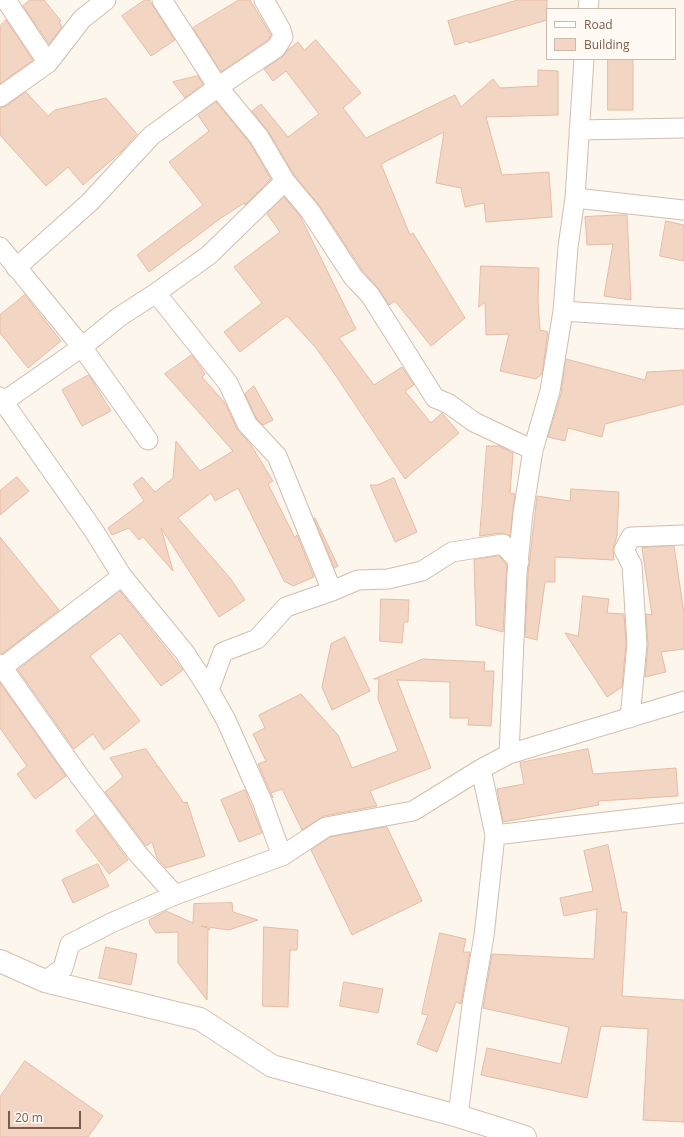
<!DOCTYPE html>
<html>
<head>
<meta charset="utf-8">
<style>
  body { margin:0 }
  #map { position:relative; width:684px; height:1137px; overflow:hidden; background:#fdf6ec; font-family:"Open Sans",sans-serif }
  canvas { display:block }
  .legend { position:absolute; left:546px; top:8px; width:130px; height:52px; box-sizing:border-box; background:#fffaf3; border:1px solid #cabbb1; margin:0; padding:5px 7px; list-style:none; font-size:12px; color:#7a5c4d }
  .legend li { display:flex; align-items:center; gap:8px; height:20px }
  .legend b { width:20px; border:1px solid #cabbb1 }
  .scale { position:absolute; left:8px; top:1111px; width:73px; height:18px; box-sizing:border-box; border:2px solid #7a5c4d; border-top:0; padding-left:5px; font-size:12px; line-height:14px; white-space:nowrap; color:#7a5c4d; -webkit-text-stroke:3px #fffaf3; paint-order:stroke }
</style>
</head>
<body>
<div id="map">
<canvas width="684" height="1137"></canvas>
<ul class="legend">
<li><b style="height:5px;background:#fff"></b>Road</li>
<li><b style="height:11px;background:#f3d5c3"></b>Building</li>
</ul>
<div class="scale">20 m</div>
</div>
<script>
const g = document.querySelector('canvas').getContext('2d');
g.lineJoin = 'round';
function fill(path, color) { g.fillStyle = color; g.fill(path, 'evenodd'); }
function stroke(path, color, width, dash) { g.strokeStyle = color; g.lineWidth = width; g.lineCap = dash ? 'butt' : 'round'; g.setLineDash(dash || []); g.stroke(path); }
const building = new Path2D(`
  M30 0H44L61 21 59 22 62 27 49 44 23 6Z
  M145 0H149L175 40 151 56 122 16Z
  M239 0H250L271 35 268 40 221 72 193 28Z
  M518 0H547V20L469 43 468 41 455 45 448 21Z
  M6 20 33 60 0 84V26Z
  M316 40 361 93 343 108 366 138 455 95 461 107 493 79 500 88 538 86V70L558 71V115L486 117 502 175 549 172 552 217 486 222 484 203 465 207 461 188 436 183 444 132 381 164 410 235 413 233 465 318 431 346 395 301 389 305 378 288 362 270 319 205 294 175 268 131 252 111 261 104 288 137 319 114 286 71 273 81 264 69 282 57 289 49 298 42 304 50Z
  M608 59H633V110H608Z
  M198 76 203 84 185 98 173 82Z
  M26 92 48 116 55 110 106 98 137 134 122 151 83 185 68 167 46 186 0 135V108L6 106Z
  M216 102 250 143 271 179 245 205 244 203 221 218 149 272 137 255 203 205 169 162 209 131 198 115Z
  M284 197 300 216 356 329 339 338 374 385 402 367 414 385 405 391 431 423 442 413 459 433 405 479 336 376 316 348 287 316 240 352 224 332 262 303 234 267 280 232 267 214Z
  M618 215H627L631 300 604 296 613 244 587 245 585 217Z
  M666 221 684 225V261L660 256Z
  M481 266 539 268 538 301 540 330 548 332 542 374 536 379 500 371 509 334 486 335 485 302 479 307Z
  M25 295 61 341 28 368 0 333V315Z
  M192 355 205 374 202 377 225 403 237 429 251 445 273 481 268 484 295 538 297 535 314 577 293 586 284 581 238 488 215 501 211 493 178 518 230 578 245 600 219 617 161 528 173 571 143 537 139 540 129 528 112 535 108 528 144 501 133 484 142 477 155 492 173 478 176 441 200 471 233 451 165 374Z
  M566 359 645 380 647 372 684 370V404L605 424 602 437 568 428 565 441 548 437 561 394Z
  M89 375 111 411 82 426 62 390Z
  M254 386 273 420 263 425 256 418 245 394Z
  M487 446H499L513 453 510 493 515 494 510 536 501 533 480 536Z
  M17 477 29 491 0 515V491Z
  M394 478 417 532 395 542 370 485H377Z
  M571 489 619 492 617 536 613 550 614 560 555 557V582H545L537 640 525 637 528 574 537 496 570 501Z
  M314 518H315L338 566 335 568Z
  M0 537 59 610 2 654 0 653Z
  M674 546 684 613V649L661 652 666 672 645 677 648 645 646 614 652 615 642 548Z
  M499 556 507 565 503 632 476 625 474 560Z
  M120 591 183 670 161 686 120 633 90 656 140 721 104 750 93 734 74 749 18 670Z
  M583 596 609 599 607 613 624 614 626 644 622 687 607 697 565 633 578 636Z
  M381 599 409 600 408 622H404L402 643 380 641Z
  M345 637 370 691 332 710 322 687 331 644Z
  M423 659 485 662 484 671H494L491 726 468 725 469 718H450V682L397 680 431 768 370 791 377 806 324 816 302 830 282 789 271 793 273 798 258 764 266 761 253 734 265 728 259 715 301 694 338 735 352 768 398 751 378 699 379 679H374Z
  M0 683 66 776 35 799 17 774 27 766 0 728Z
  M146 749 157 765 156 767 158 766 184 803 187 802 205 856 166 868 157 858 152 842 146 846 105 792 123 777 110 758Z
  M588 749 593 774 676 768 678 796 598 801 599 805 503 822 497 789 524 784 520 763Z
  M245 790 262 833 239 842 221 800Z
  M95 815 128 860 109 874 76 831Z
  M387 827 422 901 352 935 311 850 330 837Z
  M608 845 622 912H627L622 996 684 1000V1122L643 1120 648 1029 601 1026 587 1098 481 1075 487 1048 561 1064 569 1027 483 1008 492 954 594 959 597 909 564 916 560 898 593 891 584 851Z
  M98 864 109 886 73 903 62 880Z
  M232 903 233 912 258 920 229 930 201 926 210 929 208 930 207 1000 178 963V932L156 933 150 925 149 920 166 911 193 923 194 904Z
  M264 927 298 930 297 950H290L288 1007 263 1006Z
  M440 933 466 939 463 952H470L461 1004 456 1002 437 1052 417 1044 428 1015 422 1014Z
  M106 947 137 954 131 985 99 978Z
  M344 982 383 989 378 1013 340 1006Z
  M25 1061 103 1116 88 1137H0V1097Z`);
fill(building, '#f3d5c3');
stroke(building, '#e6bba3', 1);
const street = new Path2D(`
  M6 0 48 63
  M162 0 218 87 259 137 285 181 310 211 353 277 370 295 435 398 449 404 474 422 533 450
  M588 9 589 0
  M0 97 48 63 82 19 106 0
  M579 130 684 128
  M575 198 684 210
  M0 247 82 347 148 440
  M16 268 90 202 151 136 218 87 276 48 283 37 281 30 264 0
  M156 293 228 383 247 424 277 456 332 591
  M563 311 684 319
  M0 397 94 531 122 576 185 653 209 690 226 720 262 801 282 856
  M0 404 82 347 119 317 156 293 209 255 285 181
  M0 664 80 777 138 854 175 895
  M3 667 122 576
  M209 690 223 652 257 639 286 607 332 591 358 580 388 579 422 571 452 552 503 544 519 562
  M630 718 637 644 632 565 624 550 631 537 684 535
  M509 754 517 573 523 513 533 450 550 391 563 311 568 247 575 198 584 59
  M495 835 684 813
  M45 981 63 968 70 944 111 923 175 895 282 856 326 827 413 811 481 769 509 754 684 701
  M458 1116 472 1005 484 936 495 835 481 769`);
const secondary = new Path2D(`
  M0 961 45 981 200 1019 272 1066 458 1116 525 1137`);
stroke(street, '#d1beb0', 21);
stroke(secondary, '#d6c0b0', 24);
stroke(street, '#fff', 19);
stroke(secondary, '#fff', 22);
</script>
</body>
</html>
